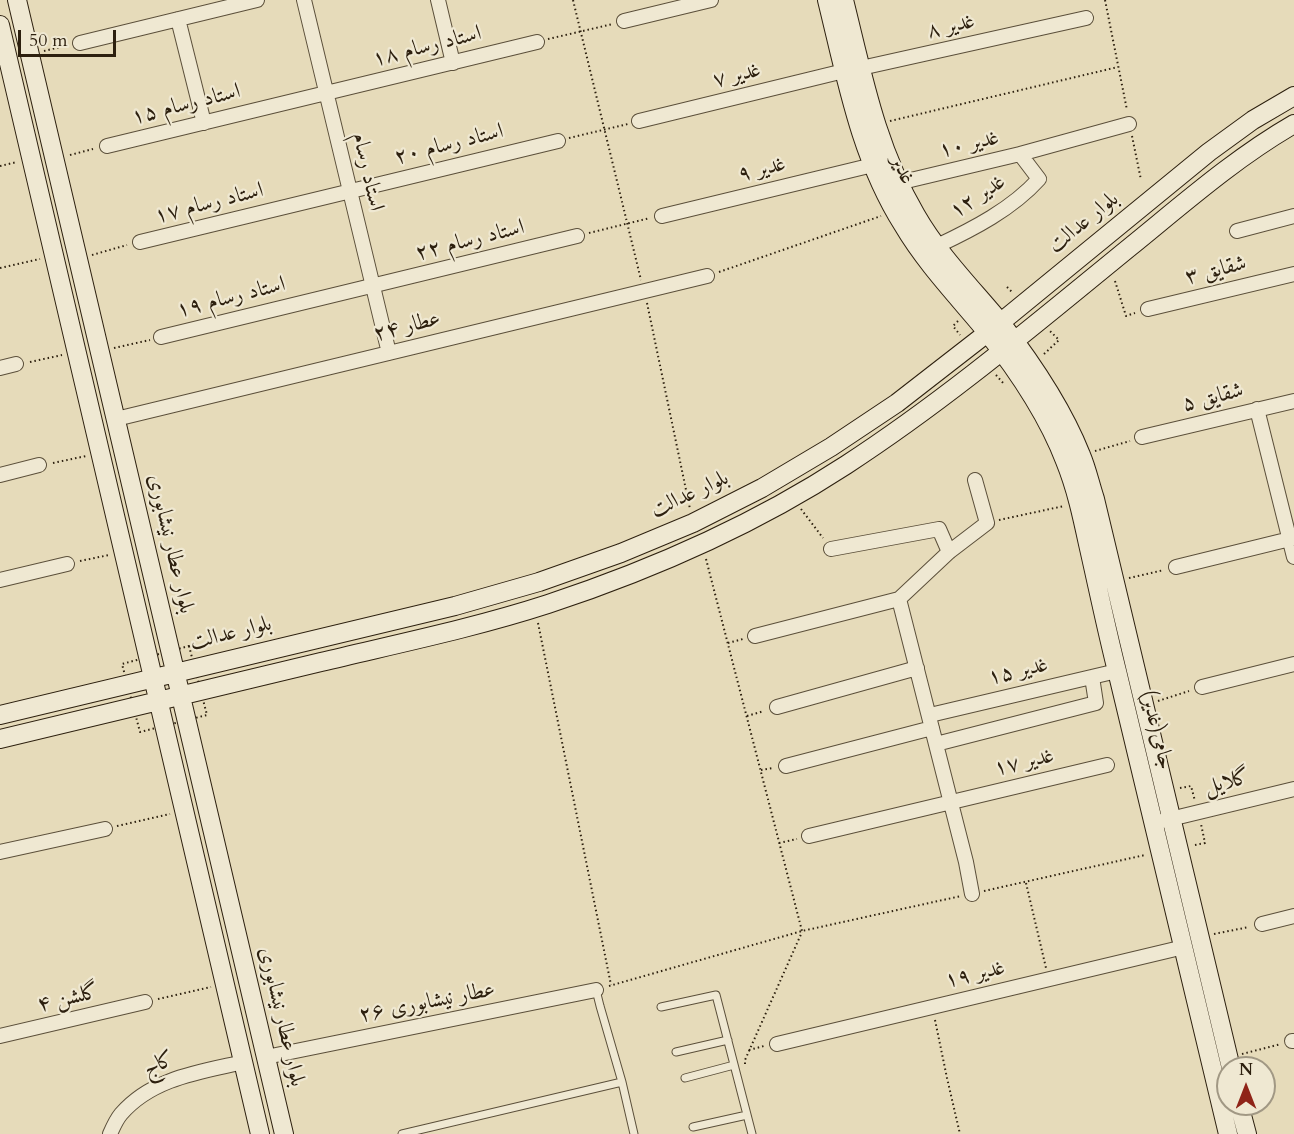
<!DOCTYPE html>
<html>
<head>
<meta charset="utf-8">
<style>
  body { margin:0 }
  #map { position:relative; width:1294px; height:1134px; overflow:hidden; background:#e6dbba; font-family:Cardo,serif }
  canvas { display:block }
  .north { position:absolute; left:1216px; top:1056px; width:60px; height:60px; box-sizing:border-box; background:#efe8d2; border:2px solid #a19884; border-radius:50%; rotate:0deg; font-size:16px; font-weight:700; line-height:24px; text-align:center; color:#2d200f }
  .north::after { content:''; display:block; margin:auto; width:21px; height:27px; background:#8f2418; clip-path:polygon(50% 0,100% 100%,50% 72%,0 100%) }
  .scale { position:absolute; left:18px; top:30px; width:98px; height:27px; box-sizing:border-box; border:3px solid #2d200f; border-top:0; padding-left:8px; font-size:18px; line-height:21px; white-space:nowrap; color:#2d200f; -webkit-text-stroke:4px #efe8d2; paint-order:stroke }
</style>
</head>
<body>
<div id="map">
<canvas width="1294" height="1134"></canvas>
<div class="north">N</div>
<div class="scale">50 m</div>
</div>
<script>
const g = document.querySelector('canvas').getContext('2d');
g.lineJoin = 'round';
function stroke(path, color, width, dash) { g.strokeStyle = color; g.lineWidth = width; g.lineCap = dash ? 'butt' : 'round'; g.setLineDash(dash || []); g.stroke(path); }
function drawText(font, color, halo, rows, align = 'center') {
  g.font = font + ' Cardo,Amiri,serif'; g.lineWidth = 4.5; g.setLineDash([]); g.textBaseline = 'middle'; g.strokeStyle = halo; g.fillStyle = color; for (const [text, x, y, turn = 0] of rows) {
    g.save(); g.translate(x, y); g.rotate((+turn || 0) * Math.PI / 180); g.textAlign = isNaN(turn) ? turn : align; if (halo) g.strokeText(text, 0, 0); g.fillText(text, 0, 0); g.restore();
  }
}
const lane = new Path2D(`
  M596 990 600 1006 622 1082 634 1134
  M661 1007 716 995 752 1134
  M676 1052 728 1040
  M685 1078 734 1065
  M693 1127 747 1115
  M402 1134 622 1082`);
const street = new Path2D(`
  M304 0 389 353
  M438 0 453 63
  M178 19 204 123
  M624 21 711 0
  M80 43 257 0
  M861 68 1086 18
  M639 121 844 71
  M107 146 537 42
  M1020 154 1129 124
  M898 183 1020 154 1039 179C1012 209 973 229 937 246
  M662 216 873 165
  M1237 231 1294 216
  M140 242 558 141
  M1148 309 1294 274
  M161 337 577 236
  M0 368 16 364
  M1257 409 1294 557
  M116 419 707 276
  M1142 437 1294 401
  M0 475 39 465
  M831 549 939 529 949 552
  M1176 567 1294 538
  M0 580 67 564
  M899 599 949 552 987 523 975 480
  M755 636 899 599 966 862 972 894
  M1202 687 1294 664
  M777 707 917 668
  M930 715 1117 671
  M936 744 1096 703 1092 677
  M786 766 932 728
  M1162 821 1294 789
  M809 836 1107 765
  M0 852 105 829
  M1262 924 1294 916
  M0 1036 145 1002
  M1292 1041H1294
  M777 1044 1184 947
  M266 1057 596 990
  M110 1134C113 1127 116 1120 121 1114 152 1078 200 1072 244 1062`);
const secondary = new Path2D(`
  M17 0 284 1134
  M827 0C846 77 860 157 903 225 926 264 958 297 986 331 1017 370 1047 414 1065 461 1076 488 1082 516 1088 544 1098 588 1107 632 1118 675 1155 828 1192 981 1228 1134
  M844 0C863 76 876 147 916 215 939 255 972 288 1001 323 1032 363 1062 407 1081 455 1087 469 1090 484 1095 499L1231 1068
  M0 25 260 1134
  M0 715 455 606 539 582 621 553 693 523 762 488 831 447 897 403 1000 323 1209 152 1253 120 1294 96
  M0 739C107 713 214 688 321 662 396 644 474 628 548 604 651 570 754 525 846 465 946 400 1038 322 1130 247 1183 204 1235 158 1294 124
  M1239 1104 1247 1134`);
stroke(lane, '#5b4f3a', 9);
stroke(street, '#5b4f3a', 16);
stroke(secondary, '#2d200f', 20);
stroke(new Path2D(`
  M573 0 641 280
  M1105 0 1127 110
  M548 39 613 24
  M44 51 68 45
  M890 121 1118 67
  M1132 136 1141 180
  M569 138 628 124
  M70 155 93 149
  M0 166 17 162
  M589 233 650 218
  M92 255 127 245
  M0 268 40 259
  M719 272 881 216
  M1115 281 1126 316 1135 313
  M1007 287 1012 292
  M647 303 690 509
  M958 321 953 326 960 335
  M114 348 150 340
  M1044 354 1059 340 1050 331
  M30 362 62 355
  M996 375 1004 384
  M1095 451 1130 441
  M53 463 86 456
  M801 509 823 538
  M999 520 1064 506
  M706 559 802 931
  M80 561 109 555
  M1129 578 1164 570
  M538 623 611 985
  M728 643 743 639
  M189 646 207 715 140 732 122 664Z
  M1158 701 1189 691
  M747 716 764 711
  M761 770 773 768
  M1180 788 1191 786 1195 801
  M117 826 170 814
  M779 843 797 839
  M1195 845 1205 843 1201 824
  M1026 883 1046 968
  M984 891 1145 855
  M1214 934 1249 927
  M609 986 802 931 961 896
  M158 999 211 987
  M935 1020 947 1078 960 1134
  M749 1050 764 1046
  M1242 1054 1281 1044
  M745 1064V1060L802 932`), '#2d200f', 2, [1.5, 3]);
stroke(lane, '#efe8d2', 7);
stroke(street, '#efe8d2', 14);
stroke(secondary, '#efe8d2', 18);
drawText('22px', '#2d200f', '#efe8d2', [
  ["غدیر ۸",951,27,-13],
  ["استاد رسام ۱۸",427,47,-14],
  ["غدیر ۷",737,76,-14],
  ["استاد رسام ۱۵",186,105,-14],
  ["استاد رسام ۲۰",449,145,-14],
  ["غدیر ۱۰",969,145,-13],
  ["غدیر ۹",762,170,-14],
  ["غدیر",902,170,66],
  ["استاد رسام",367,172,77],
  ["غدیر ۱۲",978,197,-33],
  ["استاد رسام ۱۷",209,204,-14],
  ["بلوار عدالت",1084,223,-39],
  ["استاد رسام ۲۲",470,241,-14],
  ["شقایق ۳",1216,271,-14],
  ["استاد رسام ۱۹",231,298,-14],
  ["عطار ۲۴",407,327,-14],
  ["شقایق ۵",1213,398,-14],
  ["بلوار عدالت",690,495,-25],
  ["بلوار عطار نیشابوری",170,544,77],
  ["بلوار عدالت",231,634,-14],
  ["غدیر ۱۵",1018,672,-13],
  ["جامی(غدیر)",1156,730,76],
  ["غدیر ۱۷",1024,763,-13],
  ["گلایل",1227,783,-14],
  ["غدیر ۱۹",975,975,-13],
  ["گلشن ۴",68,999,-13],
  ["عطار نیشابوری ۲۶",427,1003,-11],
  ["بلوار عطار نیشابوری",281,1017,77],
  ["کاج",159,1065,-23]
]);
</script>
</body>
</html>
